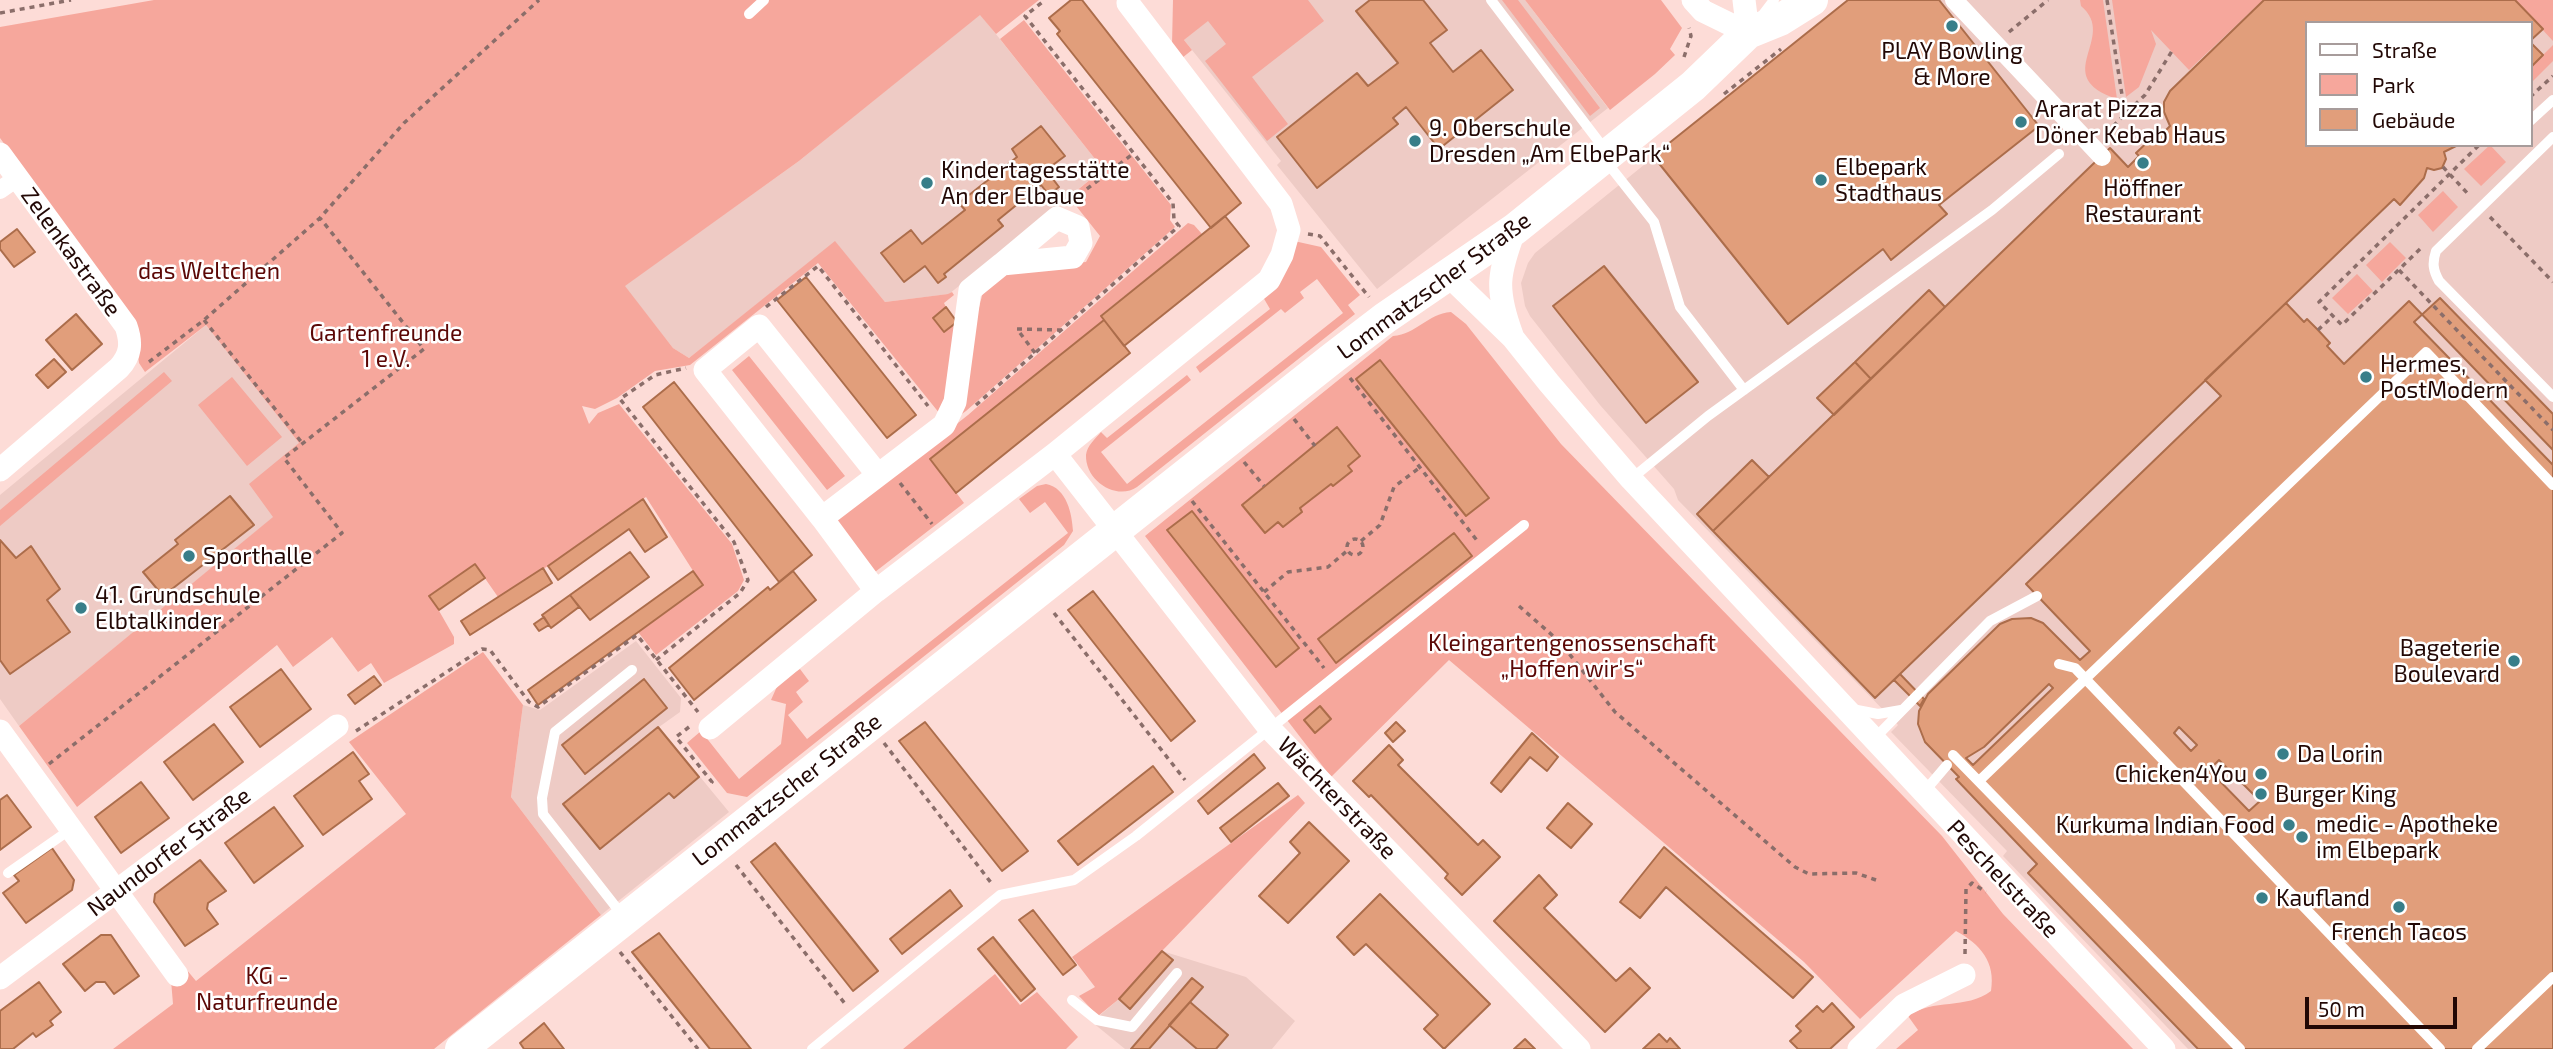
<!DOCTYPE html>
<html>
<head>
<meta charset="utf-8">
<style>
  body { margin:0 }
  #map { position:relative; width:2553px; height:1049px; overflow:hidden; background:#fddcd7; font-family:"Exo 2",sans-serif }
  canvas { display:block }
  .legend { position:absolute; left:2305px; top:21px; width:228px; height:126px; box-sizing:border-box; background:#fff; border:2px solid #a79c9b; margin:0; padding:9px 12px; list-style:none; font-size:21px; color:#220805 }
  .legend li { display:flex; align-items:center; gap:14px; height:35px }
  .legend b { width:35px; border:2px solid #a79c9b }
  .scale { position:absolute; left:2305px; top:997px; width:152px; height:32px; box-sizing:border-box; border:4px solid #220805; border-top:0; padding-left:9px; font-size:21px; line-height:24px; white-space:nowrap; color:#220805; -webkit-text-stroke:5px #fff; paint-order:stroke }
</style>
</head>
<body>
<div id="map">
<canvas width="2553" height="1049"></canvas>
<ul class="legend">
<li><b style="height:9px;background:#fff"></b>Straße</li>
<li><b style="height:19px;background:#f6a79c"></b>Park</li>
<li><b style="height:19px;background:#e19e7b"></b>Gebäude</li>
</ul>
<div class="scale">50 m</div>
</div>
<script>
const g = document.querySelector('canvas').getContext('2d');
g.lineJoin = 'round';
function fill(path, color) { g.fillStyle = color; g.fill(path, 'evenodd'); }
function stroke(path, color, width, dash) { g.strokeStyle = color; g.lineWidth = width; g.lineCap = dash ? 'butt' : 'round'; g.setLineDash(dash || []); g.stroke(path); }
function drawText(font, color, halo, rows, align = 'center') {
  g.font = font + ' "Exo 2",sans-serif'; g.lineWidth = 5; g.setLineDash([]); g.textBaseline = 'middle'; g.strokeStyle = halo; g.fillStyle = color; for (const [text, x, y, turn = 0] of rows) {
    g.save(); g.translate(x, y); g.rotate((+turn || 0) * Math.PI / 180); g.textAlign = isNaN(turn) ? turn : align; if (halo) g.strokeText(text, 0, 0); g.fillText(text, 0, 0); g.restore();
  }
}
fill(new Path2D(`
  M1191 0H1525L1608 108 1377 289 1277 165 1281 161 1184 40 1207 21Z
  M1848 0H2553V1049H2188L2003 856 2007 851 1891 732 1898 725 1678 500 1674 489 1600 405 1530 316 1525 306 1521 283 1528 263 1535 253ZM2306 23H2530V145H2306Z
  M980 14 1103 169 949 294 885 302 835 242 689 358 673 348 624 286 799 161Z
  M206 325 299 443 274 517 19 726 0 699V495Z
  M636 641 681 698 680 712 659 727 729 812 601 915 511 797 523 705 540 710Z
  M1162 951 1246 977 1295 1021 1272 1049H1125L1092 1022 1119 999Z`), '#eecbc5');
fill(new Path2D(`
  M154 0H1039L996 34 980 15 799 161 625 286 673 348 689 358 835 241 885 302 948 294 952 292 954 295 944 303 946 307 933 318 944 332 957 322 955 366 940 414 818 263 690 365 655 371 617 398 595 409 582 406 589 424 598 413 619 404 732 544 744 580 738 591 656 655 638 632 702 585 646 497 548 566 498 597 475 564 430 595 454 637V644L384 683 371 663 358 672 332 637 293 667 277 645 77 807 19 726 273 517 249 484 299 443 206 325 145 372 139 363 134 322 0 138V27Z
  M1173 0H1308L1324 21 1252 77 1288 124 1267 141 1205 61 1226 44 1208 21 1184 40 1192 50 1182 58 1172 45Z
  M1502 0H1518L1600 108 1590 116Z
  M1525 0H1661L1682 28 1670 49 1675 55 1655 74 1610 110Z
  M2080 0H2103L2117 99C2048 76 2119 38 2081 6Z
  M2112 0H2263L2189 70 2151 30 2156 44 2139 87 2126 97Z
  M2515 0H2553V41Z
  M1024 20 1171 205 1170 220 1175 227 966 411 949 423 983 292 1013 268 1086 262 1100 236 1069 197 1103 169 1000 39Z
  M2553 45V61L2530 84V68Z
  M2490 145 2506 162 2481 186 2464 169Z
  M2443 191 2458 207 2433 232 2418 215Z
  M1188 223 1194 225 1202 234 1101 315 1104 320 931 459 964 503 875 572 837 525 839 512 892 475 968 415Z
  M1294 241 1321 247 1360 295 1348 305 1355 314 1137 487C1117 501 1085 481 1086 455 1087 446 1095 439 1101 432L1107 438 1187 375 1191 380 1101 452 1127 484 1343 313 1317 279 1300 292 1304 298 1285 313 1281 309 1200 373 1196 367 1270 309 1263 297Z
  M2390 242 2406 258 2382 282 2366 265Z
  M2357 274 2373 291 2348 314 2332 298Z
  M1451 312 1466 324 1561 444 1942 836 2003 914 2133 1049H1896L1918 1030 1908 1016C1933 998 1966 1010 1991 991 1996 962 1980 944 1956 931L1860 1019 1804 962 1449 660 1331 777 1145 536 1393 336C1417 334 1427 314 1451 312Z
  M749 356 845 476 827 490 732 370Z
  M164 372 172 381 0 526V510Z
  M232 377 282 437 247 466 198 405Z
  M1046 484C1067 488 1072 514 1073 531L1064 545 747 797 727 793 687 743 701 731 739 779 781 744 786 704 771 700 779 682 800 669 809 681 796 692 803 702 788 715 807 739 1068 533 1045 502 1030 513 1019 499 1037 486Z
  M483 652 523 705 511 797 601 915 434 1049H113L173 1004 171 980 186 969 196 981 406 814 349 742Z
  M1298 795 1305 803 1162 951 1119 999 1098 1016 1079 996 1095 987 1072 957Z
  M995 974 1020 1005 1037 992 1078 1037 1066 1049H903Z`), '#f6a79c');
const building = new Path2D(`
  M1071 0H1082L1241 203 1211 228 1057 34 1060 31 1049 18Z
  M1370 0H1423L1447 30 1430 43 1453 72 1481 50 1513 90 1439 149 1406 107 1393 118 1398 124 1317 188 1277 137 1357 73 1368 86 1398 63 1356 11Z
  M1848 0H1939L2039 126 1939 205 1947 214 1891 260 1883 249 1788 324 1653 156Z
  M2264 0H2515L2543 29 2530 41V23H2306V145H2458L2444 152 2446 159 2442 168 2434 170 2427 168 2424 178 2400 205 2394 199 1875 698 1713 531 2092 165 2110 148 2128 167 2139 156 2136 153 2159 131 2162 134 2170 126 2164 112V102L2170 91Z
  M2530 42 2543 55 2530 68Z
  M1041 126 1065 156 1046 170 1059 187 1049 195 1041 185 998 220 1003 226 944 274 946 277 938 283 925 266 904 282 881 253 911 230 922 244 965 210 959 203 1017 157 1012 149Z
  M1225 216 1249 246 1124 346 1101 316Z
  M17 229 35 252 14 267 0 249V242Z
  M1604 266 1698 382 1646 423 1553 306Z
  M806 277 916 415 887 438 777 300Z
  M1929 290 1945 307 1871 379 1855 362Z
  M2440 298 2553 414V465L2414 322Z
  M2409 301 2553 450V1049H2198L2028 873 2037 864 1956 779 1959 777 1925 742 1918 724 1919 711 1928 694 2000 624 2012 619 2031 618 2043 623 2080 660 2090 651 2026 584 2221 396 2205 380 2286 303 2304 322 2307 319 2318 330 2330 343 2327 346 2344 364ZM2049 684 2053 688 1973 765 1966 758 1984 747ZM2179 727 2197 745 2191 751 2174 733ZM2219 760 2260 801 2249 811 2209 770Z
  M946 307 957 322 944 332 933 318Z
  M76 314 102 344 72 370 46 340Z
  M1104 320 1130 353 956 493 930 459Z
  M54 359 66 372 48 388 36 375Z
  M1380 360 1489 498 1466 516 1356 379Z
  M1855 362 1871 379 1834 415 1817 398Z
  M674 382 812 555 779 582 643 407Z
  M1337 427 1360 456 1348 466 1352 471 1333 486 1331 484 1300 508 1302 512 1283 527 1278 522 1265 533 1242 505Z
  M1752 460 1769 477 1713 531 1697 514Z
  M230 496 254 525 163 596 143 572 178 544 175 540Z
  M643 499 667 537 645 552 629 529 558 580 548 566Z
  M1192 511 1299 648 1276 667 1167 530Z
  M1454 533 1472 556 1336 663 1318 639Z
  M0 540 16 558 31 546 60 589 47 600 70 632 10 674 0 660Z
  M630 552 649 577 590 620 570 595Z
  M475 564 485 578 439 610 429 596Z
  M543 568 552 583 470 635 461 621Z
  M693 571 703 585 538 705 528 690Z
  M793 571 816 600 694 700 669 668 768 587 770 590Z
  M1093 591 1195 721 1171 741 1068 610Z
  M570 595 579 607 551 628 542 615Z
  M544 617 549 625 539 631 534 624Z
  M281 669 311 709 260 747 230 707Z
  M1900 674 1924 699 1920 706 1894 680Z
  M374 676 381 685 355 704 348 695Z
  M644 679 667 708 585 774 562 745Z
  M1320 706 1331 719 1315 733 1304 720Z
  M925 722 1028 851 1002 871 899 741Z
  M1396 722 1405 731 1393 742 1385 733Z
  M214 724 243 762 193 800 164 762Z
  M658 727 699 777 674 798 669 793 600 849 563 804Z
  M1532 733 1558 757 1547 771 1530 757 1501 792 1491 783Z
  M1389 745 1403 760 1398 765 1478 845 1483 840 1500 857 1462 895 1445 878 1448 874 1371 795 1369 797 1353 781Z
  M353 752 369 774 359 781 372 799 323 835 294 796Z
  M1254 754 1265 768 1208 814 1198 801Z
  M1153 766 1173 792 1078 865 1058 841Z
  M141 782 169 818 121 853 95 817Z
  M1278 783 1289 796 1231 842 1220 828Z
  M7 795 31 827 0 850V800Z
  M1568 803 1592 824 1571 848 1547 828Z
  M274 807 303 846 254 883 225 843Z
  M1309 822 1349 861 1288 923 1259 896 1300 853 1290 842Z
  M775 843 878 971 853 991 751 862Z
  M1664 847 1813 977 1793 998 1666 887 1640 918 1620 902Z
  M52 848 74 880 72 890 26 923 3 893 19 881 14 875Z
  M200 860 226 891 208 903 207 909 218 924 185 946 154 902 155 894Z
  M1539 875 1557 895 1544 908 1616 981 1630 968 1650 988 1605 1032 1494 921Z
  M950 890 962 906 902 954 890 939Z
  M1380 894 1490 1004 1444 1049 1424 1029 1438 1015 1366 944 1354 955 1337 937Z
  M1033 910 1076 965 1063 975 1019 920Z
  M659 933 751 1049H710L632 952Z
  M101 935H111L139 976 114 994 105 982H96L85 991 63 964Z
  M993 937 1035 989 1021 1001 978 949Z
  M1162 951 1173 960 1130 1009 1119 999Z
  M1192 978 1203 987 1190 1002 1149 1049H1131Z
  M39 982 61 1012 50 1021 53 1025 36 1037 33 1033 13 1049H0V1011Z
  M1190 1002 1228 1035 1216 1049H1197L1169 1025Z
  M1832 1003 1854 1027 1830 1049H1798L1790 1041 1801 1031 1796 1026 1817 1006 1823 1012Z
  M544 1023 564 1049H524L520 1043Z
  M1659 1034 1667 1042 1670 1038 1680 1049H1643Z
  M1525 1039 1535 1049H1514Z`);
fill(building, '#e19e7b');
stroke(building, '#ac6d4b', 2);
stroke(new Path2D(`
  M2107 0 2125 114
  M0 13 71 0
  M2009 32 2048 0
  M1684 57 1691 36 1689 28
  M1724 94 1781 49
  M2530 97 2553 76
  M2106 133 2145 95 2172 51
  M2443 167 2470 196
  M1071 201 1134 153
  M2490 217 2553 282
  M1308 234 1320 236 1369 297
  M2420 249 2342 325 2319 302 2479 145
  M2399 270 2553 430
  M766 307 818 266 928 406
  M204 320 303 444
  M2318 330 2333 316
  M1035 353 1017 329 1062 330
  M149 362 204 320 320 218 404 123 539 0
  M1350 378 1479 543
  M976 405 1179 226 1174 220 1173 203 1025 16 1045 0
  M1294 419 1315 446
  M1244 462 1264 486
  M900 483 932 524
  M1192 501 1324 668
  M1347 547a8 8 0 1 1 16 0a8 8 0 1 1-16 0Z
  M1361 541 1380 525 1394 487 1419 468
  M1264 592 1288 572 1328 567 1348 550
  M1519 606 1560 642 1615 712 1795 867 1809 874 1856 873 1876 880
  M1054 613 1185 780
  M656 660 740 593 748 580 734 542 620 399 655 375 686 368
  M689 727 676 737 712 782 708 785
  M356 731 482 649 490 650 529 702 538 707 637 635 698 712
  M884 743 992 884
  M49 764 342 533 284 458 424 349 320 218
  M736 865 846 1005
  M620 952 698 1049
  M1965 954 1966 889 1972 883 1986 892`), '#8b6e6a', 3.5, [5, 5]);
stroke(new Path2D(`
  M1491 0 1606 151
  M749 14 764 0
  M1761 17 1774 0
  M2530 121 2553 100
  M2553 137 2436 251C2432 263 2433 270 2439 281L2553 397
  M1605 160 1654 222 1680 307 1744 390
  M1631 479 1708 416 1992 210 2059 154
  M2059 664 2075 668 2440 1049
  M1852 709 1878 714 1901 710
  M1873 740 1990 621 2037 596
  M1953 755 2240 1049
  M1979 781 2426 352 2553 485
  M1924 792 1947 765
  M8 873 71 829
  M623 916 543 814 542 798 555 732 632 670
  M1072 1000 1097 1020 1132 1027 1177 973
  M812 1049 1000 895 1074 880 1136 836 1524 525
  M2477 1049 2553 977`), '#fff', 10);
stroke(new Path2D(`
  M1954 0 2102 157
  M0 190 17 178`), '#fff', 18);
stroke(new Path2D(`
  M1693 0 1703 11 1748 33 1744 0
  M0 154 126 326C132 343 131 355 119 368L0 470
  M1449 276 1513 338 1549 383 1631 479 2164 1049
  M1512 335C1495 289 1498 274 1515 229
  M1055 454 1269 728 1579 1049
  M822 518 705 370 759 326 878 475
  M876 591 822 518 944 425 955 402 970 290 1002 264 1073 257 1081 243 1078 227 1057 218 1002 264
  M710 728 876 591 1055 454 1269 280 1282 255 1289 230 1281 204 1128 3
  M0 731 177 975
  M0 978 337 726
  M1859 1049 1904 1005 1964 975`), '#fff', 23);
stroke(new Path2D(`
  M461 1049 1334 357 1385 318 1515 229 1693 86 1748 33 1780 20 1812 0`), '#fff', 32);
for (const [x, y, r, color] of [
  [1952,26,7,"#387e89"],
  [2021,122,7,"#387e89"],
  [1415,141,7,"#387e89"],
  [2143,163,7,"#387e89"],
  [1821,180,7,"#387e89"],
  [927,183,7,"#387e89"],
  [2366,377,7,"#387e89"],
  [189,556,7,"#387e89"],
  [81,608,7,"#387e89"],
  [2514,661,7,"#387e89"],
  [2283,754,7,"#387e89"],
  [2261,774,7,"#387e89"],
  [2261,794,7,"#387e89"],
  [2289,825,7,"#387e89"],
  [2302,837,7,"#387e89"],
  [2262,898,7,"#387e89"],
  [2399,907,7,"#387e89"]
]) { const dot = new Path2D(); dot.arc(x, y, r, 0, 2 * Math.PI); g.fillStyle = color; g.fill(dot); stroke(dot, '#fff', 2.5); }
drawText('23px', '#220805', '#fff', [
  ["PLAY Bowling",1952,51,"center"],
  ["& More",1952,77,"center"],
  ["Ararat Pizza",2035,109],
  ["Döner Kebab Haus",2035,135],
  ["9. Oberschule",1429,128],
  ["Dresden „Am ElbePark“",1429,154],
  ["Elbepark",1835,167],
  ["Stadthaus",1835,193],
  ["Kindertagesstätte",941,170],
  ["An der Elbaue",941,196],
  ["Höffner",2143,188,"center"],
  ["Restaurant",2143,214,"center"],
  ["Hermes,",2380,364],
  ["PostModern",2380,390],
  ["Sporthalle",203,556],
  ["41. Grundschule",95,595],
  ["Elbtalkinder",95,621],
  ["Bageterie",2500,648,"right"],
  ["Boulevard",2500,674,"right"],
  ["Da Lorin",2297,754],
  ["Chicken4You",2247,774,"right"],
  ["Burger King",2275,794],
  ["medic - Apotheke",2316,824],
  ["im Elbepark",2316,850],
  ["Kurkuma Indian Food",2275,825,"right"],
  ["Kaufland",2276,898],
  ["French Tacos",2399,932,"center"]
], 'left');
drawText('23px', '#220805', '#fff', [
  ["Zelenkastraße",71,252,54],
  ["Lommatzscher Straße",1434,286,-36],
  ["Lommatzscher Straße",787,790,-38],
  ["Wächterstraße",1337,798,46],
  ["Naundorfer Straße",169,852,-37],
  ["Peschelstraße",2003,879,47]
]);
drawText('23px', '#5c0806', '#fff', [
  ["das Weltchen",209,271],
  ["Gartenfreunde",386,333],
  ["1 e.V.",386,359],
  ["Kleingartengenossenschaft",1572,643],
  ["„Hoffen wir's“",1572,669],
  ["KG -",267,976],
  ["Naturfreunde",267,1002]
]);
</script>
</body>
</html>
